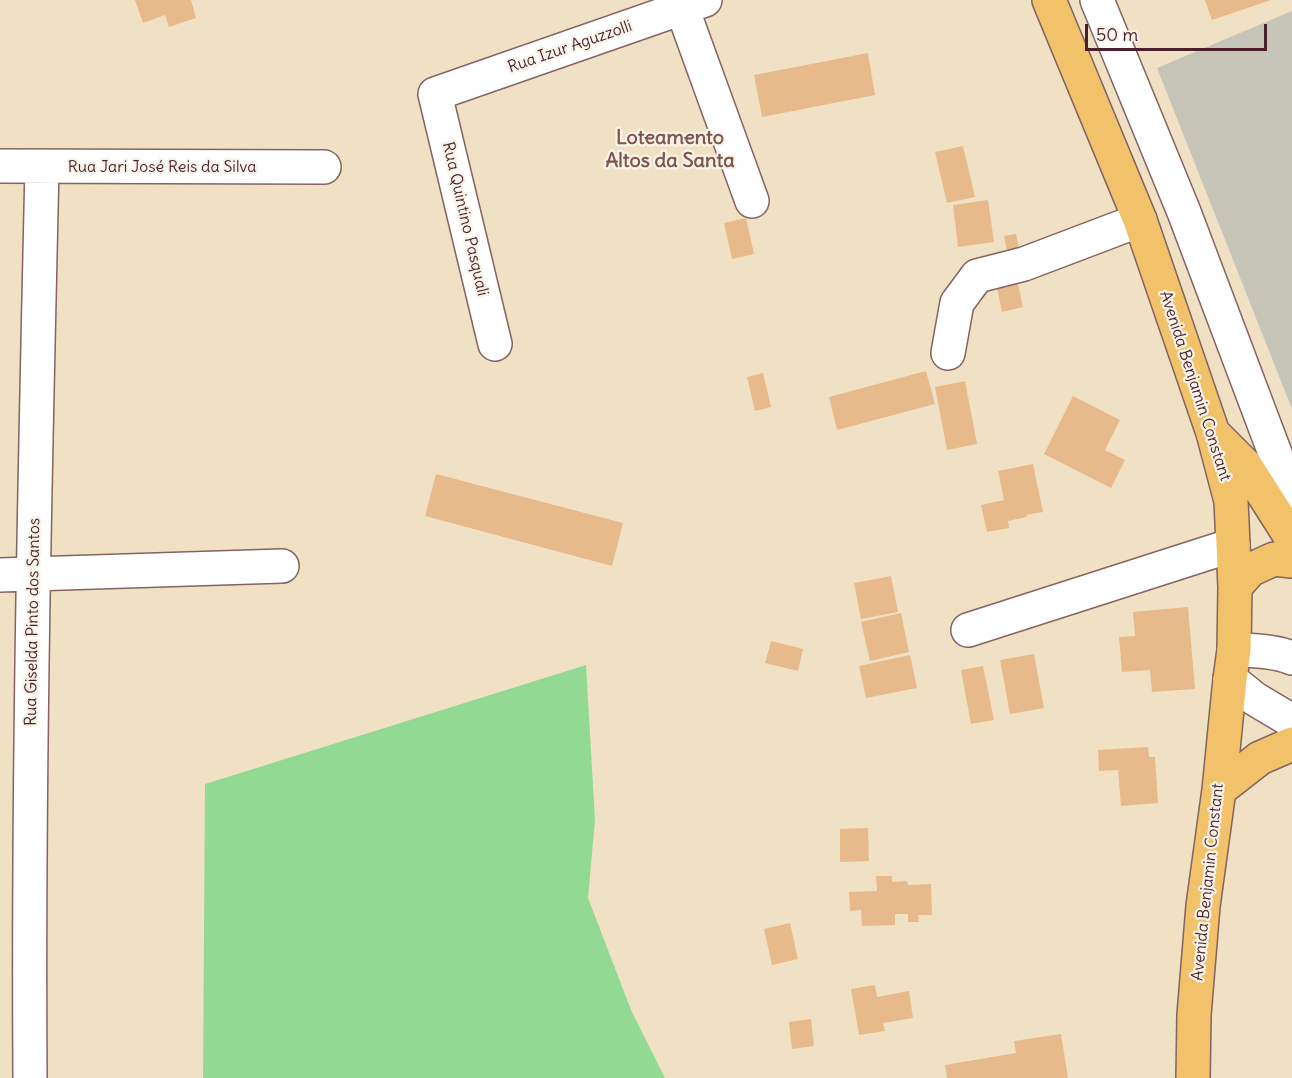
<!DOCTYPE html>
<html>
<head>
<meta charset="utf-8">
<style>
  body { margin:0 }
  #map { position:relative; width:1292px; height:1078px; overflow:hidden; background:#f1e1c4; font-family:Delius,sans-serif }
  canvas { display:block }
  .scale { position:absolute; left:1085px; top:24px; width:182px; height:27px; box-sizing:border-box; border:3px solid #4a1f2b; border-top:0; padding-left:8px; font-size:18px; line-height:21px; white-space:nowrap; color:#4a1f2b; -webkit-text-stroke:4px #f7f3e8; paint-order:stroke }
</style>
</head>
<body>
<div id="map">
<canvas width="1292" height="1078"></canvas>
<div class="scale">50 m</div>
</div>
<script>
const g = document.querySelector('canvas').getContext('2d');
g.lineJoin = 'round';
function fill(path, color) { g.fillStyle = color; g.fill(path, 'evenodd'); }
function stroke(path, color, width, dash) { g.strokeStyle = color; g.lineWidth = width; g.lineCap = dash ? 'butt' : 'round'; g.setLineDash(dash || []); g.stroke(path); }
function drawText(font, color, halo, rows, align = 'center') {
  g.font = font + ' Delius,sans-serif'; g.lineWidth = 4.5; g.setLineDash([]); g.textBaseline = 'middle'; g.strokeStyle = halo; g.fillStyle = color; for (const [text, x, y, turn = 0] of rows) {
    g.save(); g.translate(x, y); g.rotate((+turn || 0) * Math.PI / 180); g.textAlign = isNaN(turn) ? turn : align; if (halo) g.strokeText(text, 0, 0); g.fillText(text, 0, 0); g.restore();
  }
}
fill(new Path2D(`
  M1292 11V409L1157 68Z`), '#c6c5b8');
fill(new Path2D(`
  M586 665 595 820 588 898 631 1010 665 1078H203L205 784Z`), '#92da94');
fill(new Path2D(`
  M135 0H191L196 18 169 27 165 15 143 23Z
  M1205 0H1271L1212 20Z
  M868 53 875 95 762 117 754 75Z
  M963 146 975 197 947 203 935 152Z
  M988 200 994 242 958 247 953 205Z
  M746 218 754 254 732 259 724 223Z
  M1016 234 1019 249 1007 251 1004 236Z
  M1017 279 1023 307 1002 312 996 283Z
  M926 371 935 404 837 430 829 397Z
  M763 373 771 407 755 411 747 377Z
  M965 381 977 444 947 450 935 387Z
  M1073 396 1120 420 1105 450 1125 460 1111 488 1044 454Z
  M1033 464 1043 512 1026 515 1027 517 1008 521 1009 528 987 532 981 505 1004 500 998 471Z
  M436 474 623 523 612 566 425 516Z
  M891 576 898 612 861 619 854 583Z
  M1188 607 1195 689 1152 692 1150 670 1122 672 1119 637 1135 636 1133 612Z
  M901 613 909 652 870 661 861 622Z
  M771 641 803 649 798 671 765 663Z
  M1034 654 1044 708 1010 714 1000 660Z
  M910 655 917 688 866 698 859 666Z
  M983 666 994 720 971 724 961 670Z
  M1148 747 1149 757H1155L1158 803 1121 806 1118 770 1099 771 1098 750Z
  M868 828 869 861 840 862V829Z
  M876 876H892V882L907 881 908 885 931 884 932 915H918L919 922H908V914H895V925L862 926 861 910 850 911 849 892 877 891Z
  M790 923 798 959 772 965 764 929Z
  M875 985 877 997 909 991 913 1018 883 1023 885 1031 859 1035 851 989Z
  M811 1019 814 1046 792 1049 789 1022Z
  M1061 1034 1068 1078H947L945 1065 1016 1053 1014 1041Z`), '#e7ba8c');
const minor = new Path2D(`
  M1097 0 1184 212 1287 485 1292 505
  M682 8 752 201
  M0 166 324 167
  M495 344 435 94 705 0
  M948 353 957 303 977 276 1024 264 1140 220
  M0 575 282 566
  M968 630 1233 545
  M1234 650C1253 650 1275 651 1292 658
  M1230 679 1255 699 1292 721
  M30 1078C28 774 35 470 42 167`);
const major = new Path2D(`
  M1049 0 1140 220 1213 433 1231 501 1235 587 1234 650 1230 679 1219 790 1203 906 1194 1015 1193 1078
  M1215 435 1245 465 1292 539
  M1235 587 1250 570 1274 559 1292 561
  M1219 790 1260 758 1292 744`);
stroke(minor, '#846361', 36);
stroke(major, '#846361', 36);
stroke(minor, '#fff', 33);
stroke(major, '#f2c26a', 33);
drawText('16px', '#4a1f2b', '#f7f3e8', [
  ["Rua Izur Aguzzolli",570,47,-19],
  ["Rua Jari José Reis da Silva",162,167],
  ["Rua Quintino Pasquali",465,219,77],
  ["Avenida Benjamin Constant",1195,386,72],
  ["Rua Giselda Pinto dos Santos",33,622,-89],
  ["Avenida Benjamin Constant",1208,882,-84]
]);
drawText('bold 20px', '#81554d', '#f7f3e8', [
  ["Loteamento",670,138],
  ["Altos da Santa",670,161]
]);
</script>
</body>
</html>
